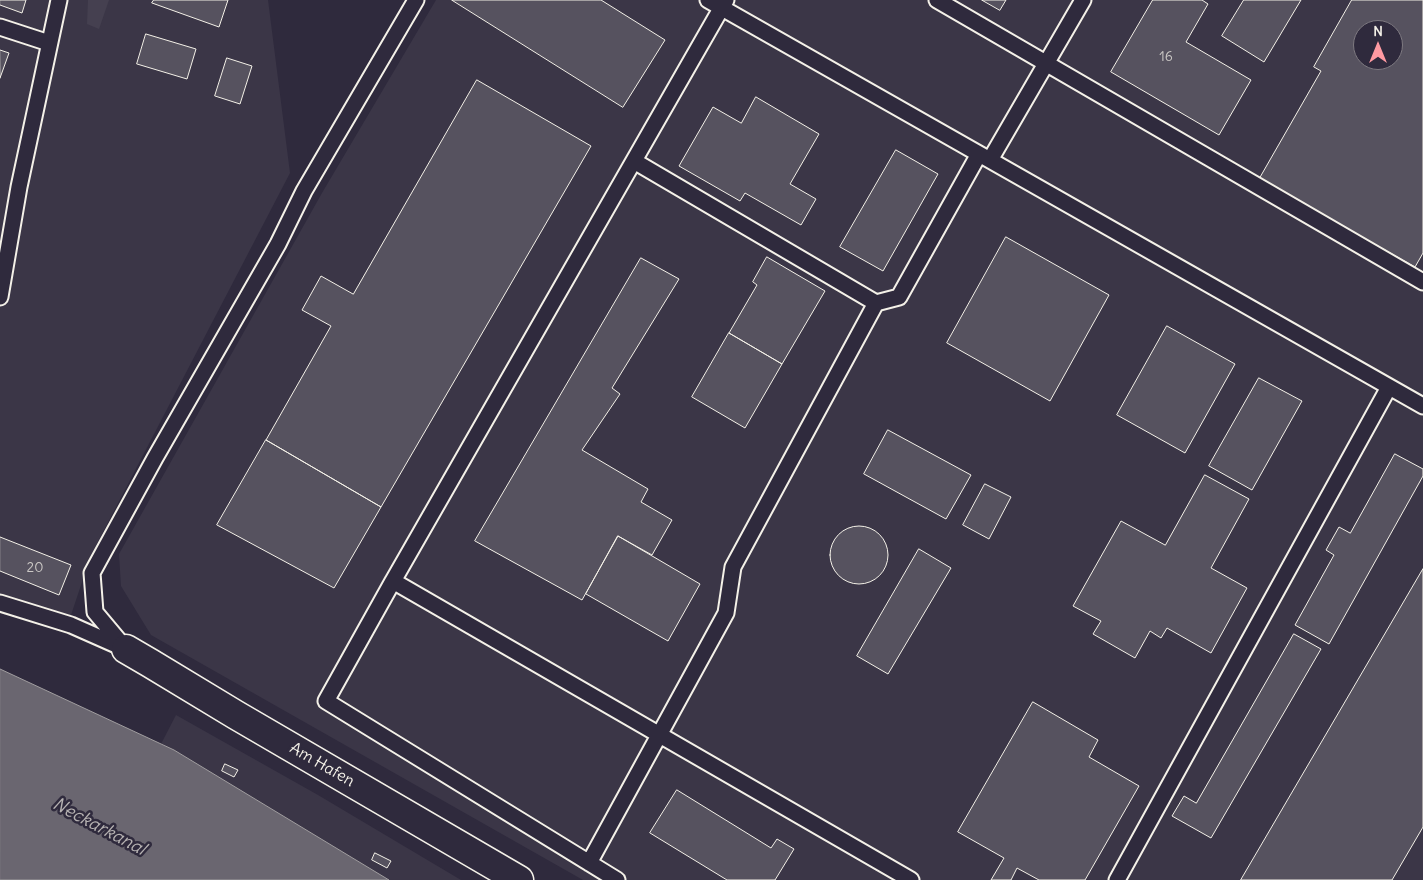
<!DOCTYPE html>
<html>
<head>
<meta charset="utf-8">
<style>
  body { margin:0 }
  #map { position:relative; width:1423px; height:880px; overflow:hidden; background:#2f2a3d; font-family:Delius,sans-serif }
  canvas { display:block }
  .north { position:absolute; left:1353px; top:20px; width:50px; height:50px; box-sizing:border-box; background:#2f2a3d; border:1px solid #7e7a81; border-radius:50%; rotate:0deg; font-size:14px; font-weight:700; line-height:20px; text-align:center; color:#f4f1e8 }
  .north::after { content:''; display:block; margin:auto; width:18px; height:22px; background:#ff9aa2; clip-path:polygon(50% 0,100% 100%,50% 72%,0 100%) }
</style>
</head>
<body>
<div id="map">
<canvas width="1423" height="880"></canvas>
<div class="north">N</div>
</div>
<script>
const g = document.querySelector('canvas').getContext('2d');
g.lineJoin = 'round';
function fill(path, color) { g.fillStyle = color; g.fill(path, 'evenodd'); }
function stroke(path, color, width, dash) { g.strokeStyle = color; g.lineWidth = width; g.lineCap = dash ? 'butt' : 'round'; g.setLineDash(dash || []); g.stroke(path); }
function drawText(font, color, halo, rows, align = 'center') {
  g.font = font + ' Delius,sans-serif'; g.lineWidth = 5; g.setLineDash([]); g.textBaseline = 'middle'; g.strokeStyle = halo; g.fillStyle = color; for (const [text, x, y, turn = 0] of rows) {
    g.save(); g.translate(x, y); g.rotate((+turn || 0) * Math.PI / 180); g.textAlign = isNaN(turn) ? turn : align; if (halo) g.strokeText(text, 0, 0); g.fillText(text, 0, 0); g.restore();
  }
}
fill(new Path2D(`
  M0 0H268L290 173 91 555 70 618 0 595Z
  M436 0H1423V880H583L151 635 121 586 119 554 322 193ZM1363 30H1393V60H1363Z
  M176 715 318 795 461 880H389L174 750 161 744Z`), '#3b3647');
fill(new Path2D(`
  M88 0H109L99 29 87 24Z`), '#454050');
const water = new Path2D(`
  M0 669 174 750 389 880H0Z`);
fill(water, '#6a6670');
stroke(water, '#a19ea0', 1);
const building = new Path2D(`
  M0 0H26L22 13 0 5Z
  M154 0H228L219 27 152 3Z
  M452 0H601L665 40 623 107Z
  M982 0H1006L1000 10Z
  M1153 0H1202L1208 4 1186 42 1251 80 1219 135 1111 72Z
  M1244 0H1301L1264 62 1222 36Z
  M1352 0H1423V253L1415 267 1259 179 1321 71 1314 67ZM1363 30H1393V60H1363Z
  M146 34 196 49 187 79 137 64Z
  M0 50 9 53 0 78Z
  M227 58 252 66 240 104 215 96Z
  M477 80 591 146 381 507 266 440 331 326 302 310 321 276 353 294Z
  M756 97 819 134 790 184 816 199 801 225 745 193 740 201 679 166 713 107 741 123Z
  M896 150 938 174 883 271 840 247Z
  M1006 237 1109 295 1050 401 947 343Z
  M767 257 825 291 782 364 729 333 757 285 753 282Z
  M641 258 679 279 612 388 620 394 582 450 648 489 641 502 672 520 652 555 618 536 582 600 475 541Z
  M1167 326 1235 364 1185 453 1117 415Z
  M729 333 782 364 745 428 692 397Z
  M1259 378 1302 401 1252 490 1209 466Z
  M888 430 971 475 946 519 864 474Z
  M266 440 381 507 334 588 217 525Z
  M1395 454 1423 469V476L1329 644 1295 625 1334 555 1326 550 1339 527 1350 533Z
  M1205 475 1249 499 1211 568 1247 588 1211 653 1167 628 1161 638 1150 631 1135 658 1093 634 1101 621 1073 606 1121 521 1165 545Z
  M985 484 1011 497 989 539 963 525Z
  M830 555a29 29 0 1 1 58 0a29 29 0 1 1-58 0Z
  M618 536 700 584 668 641 586 594Z
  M0 537 71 565 59 595 0 571Z
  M919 549 951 568 888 674 857 656Z
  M1423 569V827L1392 880H1241Z
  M1294 634 1321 649 1211 838 1172 816 1184 796 1196 803Z
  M1033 702 1098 740 1089 757 1139 786 1085 880H1039L1017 868 1011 880H991L1004 858 958 832Z
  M225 764 238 770 234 777 222 771Z
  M677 790 771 848 777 839 794 849 775 880H727L650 833Z
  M375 853 391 861 387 868 372 860Z`);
fill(building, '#56525f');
stroke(building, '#f4f1e8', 1);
const lane = new Path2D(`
  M708 0 1423 406
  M937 0 1423 282
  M0 27 49 43
  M990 160 1083 0
  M0 297 19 187 59 0
  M876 303 899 297 979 154
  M393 581 726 0
  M0 603 71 625 123 648
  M126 649 95 612 92 573 155 458 278 244 304 191 416 0
  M589 863 726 613 733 567 876 303 634 161
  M617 880 326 701 393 581 911 880
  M1117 880 1389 387`);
const street = new Path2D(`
  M126 649 150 663 236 715 519 880`);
stroke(lane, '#f4f1e8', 19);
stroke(street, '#f4f1e8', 31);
stroke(lane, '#2f2a3d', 15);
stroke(street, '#2f2a3d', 28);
drawText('14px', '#ccc9c6', null, [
  ["16",1166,57],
  ["20",35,568]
]);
drawText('16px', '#f4f1e8', '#2f2a3d', [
  ["Am Hafen",322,765,30]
]);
drawText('italic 18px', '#b6b2b2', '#2f2a3d', [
  ["Neckarkanal",99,827,28]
]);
</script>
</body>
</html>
